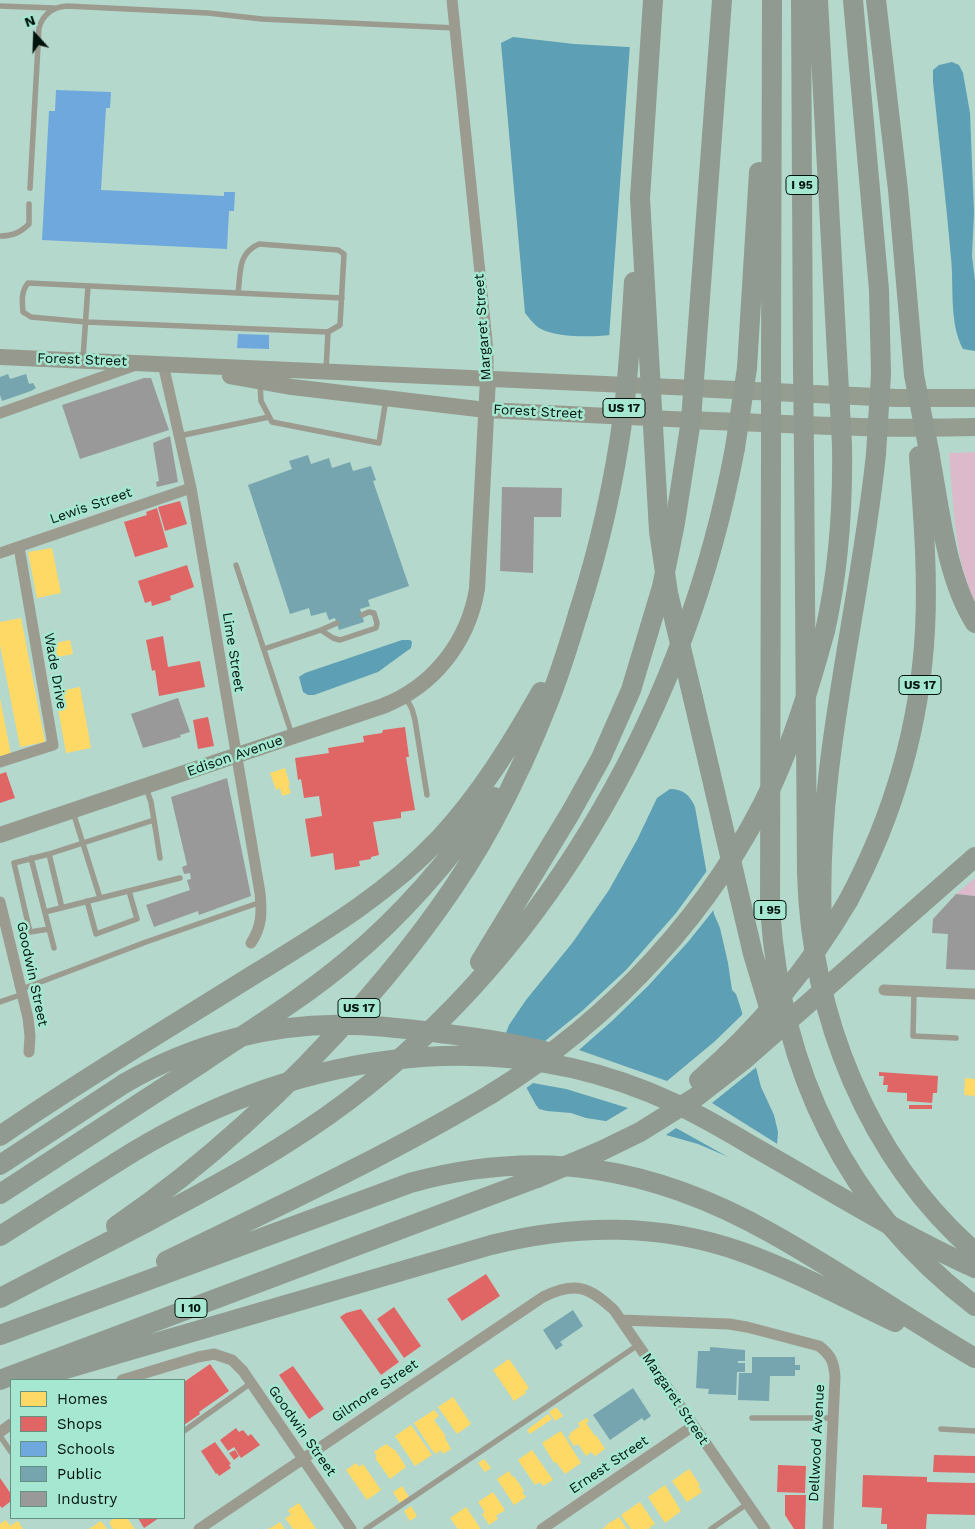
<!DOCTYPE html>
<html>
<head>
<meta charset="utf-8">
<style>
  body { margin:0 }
  #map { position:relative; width:975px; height:1529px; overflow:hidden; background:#b4d8cc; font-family:"Work Sans",sans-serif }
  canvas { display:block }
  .legend { position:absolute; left:10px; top:1379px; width:175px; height:140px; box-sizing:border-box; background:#a5e7d0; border:1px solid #639282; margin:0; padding:6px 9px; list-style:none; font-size:15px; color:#00130c }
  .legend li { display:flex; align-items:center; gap:10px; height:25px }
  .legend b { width:25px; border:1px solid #639282 }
  .north { position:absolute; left:10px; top:10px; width:50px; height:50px; -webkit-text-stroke:4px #a5e7d0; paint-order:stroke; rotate:340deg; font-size:14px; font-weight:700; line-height:20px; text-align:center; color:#00130c }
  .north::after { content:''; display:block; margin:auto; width:18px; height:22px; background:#00130c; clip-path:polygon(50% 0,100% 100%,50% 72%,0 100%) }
</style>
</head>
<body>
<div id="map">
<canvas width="975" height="1529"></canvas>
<ul class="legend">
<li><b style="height:14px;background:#ffd966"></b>Homes</li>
<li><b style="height:14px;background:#e06666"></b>Shops</li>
<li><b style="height:14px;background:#6fa8dc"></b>Schools</li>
<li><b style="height:14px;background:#76a5af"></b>Public</li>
<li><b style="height:14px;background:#999"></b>Industry</li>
</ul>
<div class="north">N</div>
</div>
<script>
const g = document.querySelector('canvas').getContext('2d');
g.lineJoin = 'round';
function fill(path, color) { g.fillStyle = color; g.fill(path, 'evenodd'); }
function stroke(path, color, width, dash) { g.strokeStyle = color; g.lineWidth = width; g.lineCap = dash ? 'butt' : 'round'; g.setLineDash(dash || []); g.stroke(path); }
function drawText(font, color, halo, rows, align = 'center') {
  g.font = font + ' "Work Sans",sans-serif'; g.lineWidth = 5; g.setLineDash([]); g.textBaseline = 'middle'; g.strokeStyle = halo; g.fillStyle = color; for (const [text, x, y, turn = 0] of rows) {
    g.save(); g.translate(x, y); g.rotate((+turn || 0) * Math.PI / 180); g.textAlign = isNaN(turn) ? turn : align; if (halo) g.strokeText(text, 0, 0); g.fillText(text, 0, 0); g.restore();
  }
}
fill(new Path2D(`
  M975 452V602C953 557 954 503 949 453Z
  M975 877V896L956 894 975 878Z`), '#dcbacb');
fill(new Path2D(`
  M513 37 574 44 647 48 611 335C591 337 559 338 541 329 534 325 530 319 525 313L501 43Z
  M952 62 959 65 963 73 970 113 974 212 972 256 975 281V351L963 349C949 323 954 287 951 258 946 200 939 141 933 82V70L939 65Z
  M402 640H410L412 642 411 648 378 672 314 695H308L303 692 299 677 305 673Z
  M670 789C683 789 690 795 695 807L714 914 720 928 728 963 732 990 736 994 741 1009 761 1087 774 1115 778 1132 777 1145 733 1159 698 1144 659 1133 612 1122 586 1118 571 1113 547 1111 539 1109 536 1105 525 1085 504 1038 509 1025 526 1000 573 942 609 890 637 840 657 798Z`), '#5d9fb4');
fill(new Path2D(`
  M630 44 647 45 638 307 624 331 609 338Z
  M709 868 716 907 688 942 648 986 612 1021 579 1050 667 1081 714 1042 745 1012 759 1065 712 1103 779 1145 775 1152 760 1162 751 1164 737 1162 676 1128 663 1137 628 1128 603 1123 628 1108 566 1089 533 1083 525 1089 512 1073 545 1041 582 1011 626 970 676 913Z`), '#b4d8cc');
fill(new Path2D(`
  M52 548 61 593 37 598 28 552Z
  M21 618 45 742 20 747 0 645V622Z
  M70 640 73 654 48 659 45 645Z
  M80 687 91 748 66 753 55 692Z
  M0 698 11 755 0 756Z
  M285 768 290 785H288L291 793 282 796 280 788 276 790 270 773Z
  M965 1078 975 1079V1096L964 1095Z
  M509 1359 529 1388 525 1391 526 1393 514 1401 493 1370Z
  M453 1397 471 1424 457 1434 438 1407Z
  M556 1407 563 1416 555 1421 549 1412Z
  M434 1410 439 1416 434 1420 445 1435V1438L451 1449 443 1454 441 1450 436 1454 431 1449 414 1423Z
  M548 1414 552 1419 530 1434 527 1430Z
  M587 1418 589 1421 586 1423 595 1436 596 1435 605 1449 595 1456 591 1452 586 1456 578 1444 574 1446 568 1437 571 1434 570 1433 580 1426 578 1423Z
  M411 1425 432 1455 415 1466 395 1436Z
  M561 1431 581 1463 565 1474 556 1462 554 1463 542 1443Z
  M386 1444 396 1451 406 1467 390 1479 375 1458 377 1456 374 1452Z
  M532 1450 553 1480 543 1486 540 1482 535 1485 518 1460Z
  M484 1459 491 1468 485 1472 478 1463Z
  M356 1463 359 1467 363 1464 381 1490 367 1500 346 1470Z
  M689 1469 700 1485 698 1486 702 1492 687 1502 672 1481Z
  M509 1471 512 1477 514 1476 524 1491 522 1492 526 1497 514 1505 497 1479Z
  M665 1485 681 1511 665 1523 648 1497Z
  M402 1486 409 1497 400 1503 393 1492Z
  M493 1492 505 1510 496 1516 498 1519 489 1525 482 1514 485 1512 478 1502Z
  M640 1502 655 1524 649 1528 650 1529H631L621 1515Z
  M299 1503 316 1529H293L285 1518 291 1515 288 1510Z
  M411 1506 417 1516 410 1521 404 1511Z
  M466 1507 479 1526 480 1529H458L450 1518Z
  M619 1517 627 1529H602L607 1526 606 1525Z
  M115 1518H127L135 1529H113L109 1522Z
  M6 1520 10 1526 18 1521 23 1529H0V1524Z
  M101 1521 107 1529H89Z
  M280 1522 285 1529H268L274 1526Z`), '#ffd966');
fill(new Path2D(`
  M180 501 187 524 165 531 158 507Z
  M157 508 168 547 135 557 124 522 147 515 146 512Z
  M187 565 194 587 170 596 171 600 152 606 151 601 145 603 138 581Z
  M163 636 168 667 200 661 205 687 159 696 155 670 152 671 146 640Z
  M208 717 214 746 198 749 193 720Z
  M405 727 409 757H406L415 810 401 812V818L373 822 379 855 371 857V859L359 861 360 866 335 870 333 853 311 857 305 819 322 816 319 796 304 798 301 779 298 780 295 758 329 753 328 748 364 742 363 736 382 733 383 730Z
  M6 772 15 798 0 803V774Z
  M879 1072 938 1076 937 1093H933L932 1103 907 1101V1093L887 1092 888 1085H883L884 1076H879Z
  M909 1105H932V1109H909Z
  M486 1274 500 1296 462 1321 447 1299Z
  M394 1307 421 1346 404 1358 377 1319Z
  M361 1309 399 1362 381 1375 340 1317 346 1313Z
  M210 1364 229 1391 199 1412 200 1414 184 1425V1382Z
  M293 1366 324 1409 309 1419 279 1375Z
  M236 1428 239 1432 243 1430 248 1436 251 1434 260 1445 241 1458 234 1447 228 1451 220 1440Z
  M215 1442 231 1464 229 1465 231 1468 219 1476 217 1473 216 1474 201 1451Z
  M235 1450 239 1456 234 1460 229 1453Z
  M934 1455 975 1456V1473L933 1472Z
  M778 1465 806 1466 805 1493 777 1492Z
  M863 1475 927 1477V1482L975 1483V1515L927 1514 926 1529H887V1524H881L882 1508 862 1507Z
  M0 1478 11 1494V1501L2 1508 0 1506Z
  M785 1495H806L805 1529H794L785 1515Z
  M138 1518H159L144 1528Z`), '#e06666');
fill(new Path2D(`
  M56 90 111 92 110 108H106L101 190 224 196V192H235L234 211H229L227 249 42 240 49 111H55Z
  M238 334 269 335V349L237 348Z`), '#6fa8dc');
fill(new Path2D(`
  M8 374 10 379 26 374 29 384 33 383 36 388 31 391 2 401 0 395V377Z
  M308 455 311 464 329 458 332 468 350 462 353 471 371 466 376 480 373 481 409 586 368 600 370 606 360 609 364 622 339 630 335 618 329 620 326 612 311 616 309 608 290 614 248 485 292 469 289 461Z
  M573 1310 583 1326 560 1342 563 1345 556 1350 543 1330Z
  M710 1347 745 1350V1361H738V1363H745V1372H737L736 1395 708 1394 709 1389 696 1388 698 1351H710Z
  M752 1357H795V1365H800V1370H795V1376H770L769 1401 738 1400 739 1373H752Z
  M633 1388 651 1416 644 1421 642 1418 610 1440 593 1415Z`), '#76a5af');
fill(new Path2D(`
  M144 378H151L169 430 80 459 62 405Z
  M170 436 178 482 157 487 156 482 159 481 153 443Z
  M502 487 562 488 561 517H534L533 573 500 571Z
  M178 698 190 732 180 735 181 737 143 748 131 714Z
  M227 778 251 896 199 915 198 911 154 927 146 905 190 890 187 880 191 879 190 873 184 874 182 867 187 865 171 797Z
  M956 894 975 896V970L946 969 948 934 932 933 933 919Z`), '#999');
stroke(new Path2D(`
  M0 6 54 8
  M30 188 39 28C43 14 53 7 67 6L208 13 262 19 455 28
  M0 236C12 236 20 233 29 224V204
  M238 293C241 272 237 254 259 244L338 250 344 254 340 325 328 332 86 322 31 317 23 312C22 302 21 291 28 283L342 298
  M83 358 88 286
  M326 370 328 332
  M260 383 261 401 272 422 379 443 386 399
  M179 436 269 417
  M236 565 292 735
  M321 630 337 623
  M264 649 321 630 333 638 340 640 376 628 377 623 374 613 369 612 362 615
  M405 696 412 709 415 720 427 795
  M73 812 100 898
  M154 820 160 858
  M49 854 62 908
  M31 858 54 948
  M87 901 96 934 137 919 129 891
  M45 912 180 878
  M49 929 30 932 14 863 49 854 154 820 151 802 146 788
  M22 989 146 942 261 902
  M914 992 913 1036 956 1038
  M0 1002 23 994
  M752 1418H833
  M941 1429 975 1431
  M184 1431 251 1383
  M0 1436 11 1452
  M366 1529 638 1345
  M711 1529 747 1504`), '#9c9b90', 5.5);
stroke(new Path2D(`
  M452 0 488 351V379
  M163 364 191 488 260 893C262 912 262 927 251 943
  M0 413 133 366
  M0 553 191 488
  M0 762 53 745 19 547
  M0 902 28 1018 30 1036 29 1052
  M884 990 975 994
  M621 1320 729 1324 747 1327 819 1346C831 1355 834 1362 835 1377L828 1529
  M122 1380 198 1357 214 1354 232 1360 243 1371 351 1529
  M0 1432 11 1424
  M199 1529 543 1297C576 1281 589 1287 614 1310L765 1529
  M542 1529 693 1426`), '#9c9b90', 11);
stroke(new Path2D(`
  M0 357 694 388
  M230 376 292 387 486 410 691 420
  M0 835 383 706C434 686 468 642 477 589L488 379`), '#96998d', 16);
stroke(new Path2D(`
  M694 388 896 398H975
  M691 420C786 424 880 430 975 427`), '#959c90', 18);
stroke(new Path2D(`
  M801 0 803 370
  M818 0 837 354
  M853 0 879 290 881 374
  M876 0 898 190 914 375
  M640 198 653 0
  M747 368 759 172
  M771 369 772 0
  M771 449 770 909C781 1070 845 1207 975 1306
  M804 451 807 873C811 1015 867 1157 975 1252
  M930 457C940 510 946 577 975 623
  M825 631C839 569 843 508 842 445
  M693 698 753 954 774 1024
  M848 901C893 817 920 726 925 630 928 572 923 514 919 456
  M822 925C815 766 860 611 876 454
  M480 962 571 812 601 758 631 690 662 587 675 523 691 420 722 0
  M0 1136C84 1078 172 1026 258 972 323 932 387 894 440 838 480 795 512 743 541 692
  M0 1165 125 1083
  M0 1194C68 1150 135 1106 203 1062 252 1029 303 998 348 960 405 913 452 857 494 797
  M116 1226C209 1162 292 1085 366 1000 413 946 458 887 492 824 513 785 532 744 548 703 560 674 569 644 578 614
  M0 1236 117 1162
  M166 1261C275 1208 387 1156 491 1094
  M0 1298C49 1273 98 1247 147 1222 217 1185 287 1147 349 1100 556 943 688 699 735 448
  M0 1335 410 1183C541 1147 654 1167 771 1233 841 1272 906 1318 975 1358
  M0 1380 537 1178
  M28 1380 491 1245C574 1224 661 1223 742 1252 793 1270 846 1299 895 1322`), '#909a90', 20);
stroke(new Path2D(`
  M640 198 659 531 668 593 693 698
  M837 354 842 445
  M803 370 804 451
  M914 375 930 456
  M735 448 747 368
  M771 449V369
  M876 454 881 374
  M578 614C599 549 614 483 623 416 629 372 631 327 634 282
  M699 1080C758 1029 808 969 848 901
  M125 1083C193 1044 270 1023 349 1025 377 1025 405 1029 432 1032 470 1037 507 1041 544 1051
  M491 1094C612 1019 714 911 774 781 796 733 811 683 825 631
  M117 1162C285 1055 491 1017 676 1104 703 1117 729 1132 754 1147 827 1188 899 1234 975 1268
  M537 1178 601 1151 640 1132 696 1097 745 1059 975 857`), '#909a90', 20);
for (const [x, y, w] of [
  [802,185,32],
  [624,408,42],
  [920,685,42],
  [770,910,32],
  [359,1008,42],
  [191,1308,32]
]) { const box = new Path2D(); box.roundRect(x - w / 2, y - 9.5, w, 19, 4); g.fillStyle = '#a5e7d0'; g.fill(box); stroke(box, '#00130c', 1); }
drawText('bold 12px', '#00130c', null, [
  ["I 95",802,185],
  ["US 17",624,408],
  ["US 17",920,685],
  ["I 95",770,910],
  ["US 17",359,1008],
  ["I 10",191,1308]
]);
drawText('14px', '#00130c', '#a5e7d0', [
  ["Margaret Street",483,327,-94],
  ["Forest Street",82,360,2],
  ["Forest Street",538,412,3],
  ["Lewis Street",91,506,-19],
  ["Lime Street",233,652,81],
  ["Wade Drive",55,671,80],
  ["Edison Avenue",235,756,-19],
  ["Goodwin Street",32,974,78],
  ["Gilmore Street",375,1391,-34],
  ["Margaret Street",675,1399,56],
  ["Goodwin Street",302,1431,55],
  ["Dellwood Avenue",817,1443,-87],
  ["Ernest Street",609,1465,-34]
]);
</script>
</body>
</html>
